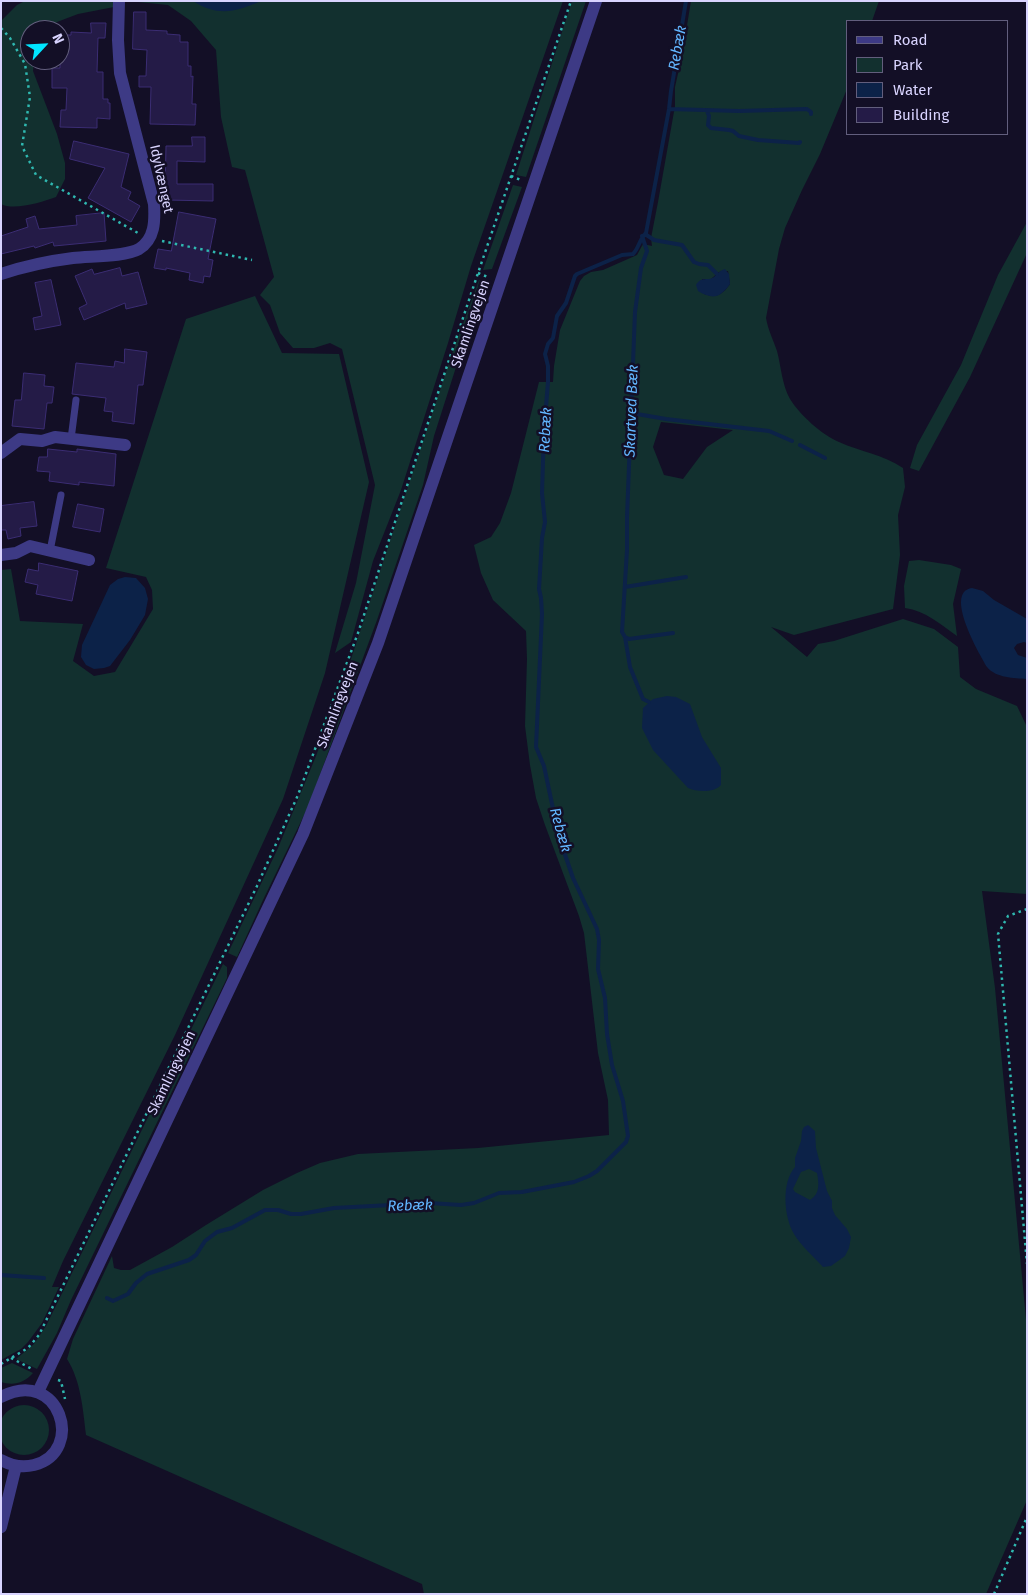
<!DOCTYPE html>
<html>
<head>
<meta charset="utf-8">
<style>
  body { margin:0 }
  #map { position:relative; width:1028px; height:1595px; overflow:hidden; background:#130f26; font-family:"Fira Sans",sans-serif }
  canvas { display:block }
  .frame { position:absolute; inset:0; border:2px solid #d9d4ff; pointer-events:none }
  .legend { position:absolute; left:846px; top:20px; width:162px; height:115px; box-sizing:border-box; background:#130f26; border:1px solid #625e7d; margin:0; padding:6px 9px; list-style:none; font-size:15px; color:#d9d4ff }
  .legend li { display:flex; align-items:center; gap:10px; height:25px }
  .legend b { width:25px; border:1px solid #625e7d }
  .north { position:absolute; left:20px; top:20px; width:50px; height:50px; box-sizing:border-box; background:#130f26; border:1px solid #625e7d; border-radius:50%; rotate:65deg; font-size:14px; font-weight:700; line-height:20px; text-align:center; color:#d9d4ff }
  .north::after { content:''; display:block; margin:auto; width:18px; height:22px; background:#00e5ff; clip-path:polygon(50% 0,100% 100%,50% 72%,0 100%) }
</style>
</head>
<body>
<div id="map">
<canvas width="1028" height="1595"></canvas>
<div class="frame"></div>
<ul class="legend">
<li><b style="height:6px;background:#3d3a85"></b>Road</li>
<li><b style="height:14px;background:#12302f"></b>Park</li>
<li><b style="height:14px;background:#0c2248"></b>Water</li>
<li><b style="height:14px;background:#241b47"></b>Building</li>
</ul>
<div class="north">N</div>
</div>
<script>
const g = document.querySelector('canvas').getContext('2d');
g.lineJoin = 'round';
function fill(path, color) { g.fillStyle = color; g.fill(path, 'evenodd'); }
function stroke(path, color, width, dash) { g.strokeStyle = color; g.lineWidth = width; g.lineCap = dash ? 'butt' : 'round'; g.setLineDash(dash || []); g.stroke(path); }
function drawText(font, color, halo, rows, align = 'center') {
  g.font = font + ' "Fira Sans",sans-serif'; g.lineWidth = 5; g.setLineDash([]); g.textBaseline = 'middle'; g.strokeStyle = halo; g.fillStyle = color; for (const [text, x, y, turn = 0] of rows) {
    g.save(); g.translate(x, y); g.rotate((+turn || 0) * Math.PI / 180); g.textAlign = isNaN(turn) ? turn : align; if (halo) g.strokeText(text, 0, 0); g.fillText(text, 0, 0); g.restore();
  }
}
fill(new Path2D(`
  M25 1H113L114 7 78 14 57 22 47 30H30V60H34L33 71 57 134 65 163V179L56 197C42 202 14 211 1 204V21L17 5Z
  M128 1H563L471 266 448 343 401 490 373 561 351 642 335 653 356 583 375 485 342 349 330 343 314 348H293L280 333 270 305 260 295 274 277 245 170 232 167 221 117 216 50 191 21 168 5Z
  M572 1H586L526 177 516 175Z
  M691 1H879L872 21H847V89L820 154 802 190 785 228 779 249 766 318C768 330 773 339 777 351 781 366 782 385 790 399 800 415 822 435 839 442 861 452 882 454 903 468L905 487 898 515 900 555 893 609 794 635 771 627 807 657 818 644 834 641 903 619 934 629 958 647 960 677 976 689 1017 706 1027 727V894L982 891 995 988 1027 1330V1500L986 1594H424L422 1584 86 1435C83 1410 81 1381 67 1359L73 1339 112 1256 114 1268 121 1270H130L172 1247 206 1225 263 1190 297 1173 320 1163 358 1154 478 1148 609 1135 608 1100 598 1053 584 933 579 916 545 825 536 798 530 765 525 726 527 659 526 631 493 600 481 573 474 545 491 537 500 523 511 493 539 382H553L554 366 560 330 580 281 584 276 591 272 603 270 637 255 643 244 652 246 651 238 658 202 675 106V87L682 56ZM728 271 730 284C722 295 717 298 704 294L702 279H711L719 272ZM661 422 733 430 707 447 683 479 664 475 653 447Z
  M513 185 522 187 492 269 483 270Z
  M1027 222V253L970 377 919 471 910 468 917 445 961 365 998 275Z
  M479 280 491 285 465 339 434 436 423 485 377 620 308 807 263 900 237 957 228 953 278 848 316 756 347 671 452 354Z
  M255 296 282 353 339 354 369 482 325 673 283 799 175 1035 63 1261 52 1287H59L42 1323 28 1342 21 1349 1 1360V570L11 569 20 621 83 624 73 661 94 676 115 672 153 609 152 590 146 577 106 568 186 319Z
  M919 560 951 565 961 569 953 604 957 636C940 624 926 611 905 608L904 586 909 561Z
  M223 964 227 967V978L71 1300 57 1333 37 1369 16 1359 34 1344 46 1326Z
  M12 1363 33 1373C24 1383 14 1386 1 1382V1368Z
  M-1 1430a25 25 0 1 1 50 0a25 25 0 1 1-50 0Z`), '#12302f');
fill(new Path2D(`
  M193 1H261C236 12 218 17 193 1Z
  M725 269 729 274 730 284C720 298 713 300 698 291L696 285C702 275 707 282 714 277 719 273 719 271 725 269Z
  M125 577 136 578 145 588 148 599 145 615 130 640 110 666 104 668 94 669 86 665 81 657 82 645 110 585 118 579Z
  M972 588 983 591 994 600 1027 619V643L1024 642 1017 644 1014 648 1018 655 1027 658V679C1014 678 996 678 987 667 980 655 943 592 972 588Z
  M667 696 676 697 690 704 702 737 721 768V785C714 793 697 792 688 788L653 750 642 728 643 708 653 699Z
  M808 1125 815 1131 816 1148 827 1191 832 1201V1208L835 1215 847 1229 851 1237 849 1248 845 1256 831 1266 823 1267C814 1257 801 1246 794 1234 784 1217 781 1183 795 1167V1158L801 1141 802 1131 804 1127ZM809 1169 817 1173C819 1184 820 1194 810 1200L795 1192 793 1189 801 1172Z`), '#0c2248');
stroke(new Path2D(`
  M669 109 739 111 807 109 811 112V114
  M707 111 709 116 708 125 711 128 729 130 733 131 739 136 758 140 799 143 800 142
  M645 234 654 240 682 245 694 262 699 264 708 265 717 274
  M642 236 647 251 641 268 635 312 627 517V550L622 632 625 637 630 667 643 699 649 702
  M631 413 666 419 769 431 792 441
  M800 445 825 458
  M625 587 686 577
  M625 637 629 639 673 633
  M1 1275 44 1278
  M107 1298 113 1301 128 1294 136 1283 147 1274 189 1260 196 1255 205 1241 217 1232 232 1228 265 1210H278L291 1214H301L334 1208 429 1203 461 1205 474 1203 499 1193 522 1192 574 1182 589 1176 597 1171 626 1142 628 1136 623 1101 612 1065 607 1034 605 998 598 969 599 940 597 929 573 878 559 837 544 766 536 747 542 614 541 598 539 589 542 538 545 522 542 493 544 431 548 382V366L545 354 548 344 553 338 557 316 566 303 575 276 577 274 622 255 633 254C639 248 639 240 646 233L669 109 671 91 686 1`), '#0c2248', 4);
const building = new Path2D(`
  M134 12H146V30L167 31V34L180 35V42H188V66H191V77L193 76 192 104H196L195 125 150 124 151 87H139V76H146L147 50 133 49Z
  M91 23H106L105 38H98L97 72H103V99H108V103H110V119L97 118V128L60 127 61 110H66L67 88H52V68H60V35H71V32L91 33Z
  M192 137H205V162L177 161V184H213V201L167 200V194L165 193 166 146H192Z
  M74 141 129 154 121 187 131 192 128 199 140 206 131 222 88 198 105 168 70 159Z
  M179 212 216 219 208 259 213 260 210 277 204 276 203 283 189 280 190 273 166 268V270L154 268 158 249 171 251Z
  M104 213 106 241 54 246 53 242 35 248 34 246 1 254V236L28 227 26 219 35 216 39 229 77 225 76 216Z
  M120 268 122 276 138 272 147 304 126 309 125 303 84 320 79 308 87 304 75 276 92 269 94 274Z
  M51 280 61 325 35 330 33 318 42 316 35 283Z
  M125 349 147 352 143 385H138L134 424 112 421 113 412 104 411 106 398 72 394 76 363 114 367 115 361 124 363Z
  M24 373 45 375 44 386 54 387 52 403H47L44 429 12 426 15 400H21Z
  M48 449 77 452V449L116 454 114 486 79 482V485L49 481 50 472 37 471 39 457H47Z
  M34 502 37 526 20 528 21 536 8 539 6 530H1V506Z
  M78 504 104 509 100 532 73 527Z
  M39 563 78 571 72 601 36 594 38 585 25 582 28 569 38 571Z`);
fill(building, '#241b47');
stroke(building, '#3b2d73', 1);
stroke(new Path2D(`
  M1 28 10 38 25 64 30 97 22 146 36 175 138 233
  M511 176 523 181
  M162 241 252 260
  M478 273 490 278
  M1027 909 1008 916 998 934 1027 1264
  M11 1358 34 1370
  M1 1364 28 1348 39 1335 257 886 298 795 358 633 478 273 571 1
  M58 1380 61 1381 65 1399
  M994 1594 1027 1517`), '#2fb8b0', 2.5, [2.5, 4]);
stroke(new Path2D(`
  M71 439 76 400
  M50 551 61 495`), '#3d3a85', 7);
stroke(new Path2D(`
  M1 274C25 266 49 261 73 258 91 256 125 257 139 249 155 239 155 221 154 204L120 73 118 40 119 1
  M1 453 20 439 42 441 55 437 125 445
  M1 555 16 553 30 546 89 560`), '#3d3a85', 12);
stroke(new Path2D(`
  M38 1392 303 834 378 643 596 1
  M1 1397C60 1366 86 1452 34 1465 22 1468 12 1466 1 1460
  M1 1527 16 1466`), '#3d3a85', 12);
drawText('14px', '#d9d4ff', '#130f26', [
  ["Idylvænget",161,179,78],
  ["Skamlingvejen",471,324,-71],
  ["Skamlingvejen",338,705,-69],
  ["Skamlingvejen",172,1073,-64]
]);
drawText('italic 15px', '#62b6ff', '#130f26', [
  ["Rebæk",678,48,-80],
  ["Skartved Bæk",632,411,-88],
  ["Rebæk",546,430,-87],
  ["Rebæk",560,830,74],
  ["Rebæk",410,1206,-2]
]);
</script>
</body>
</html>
